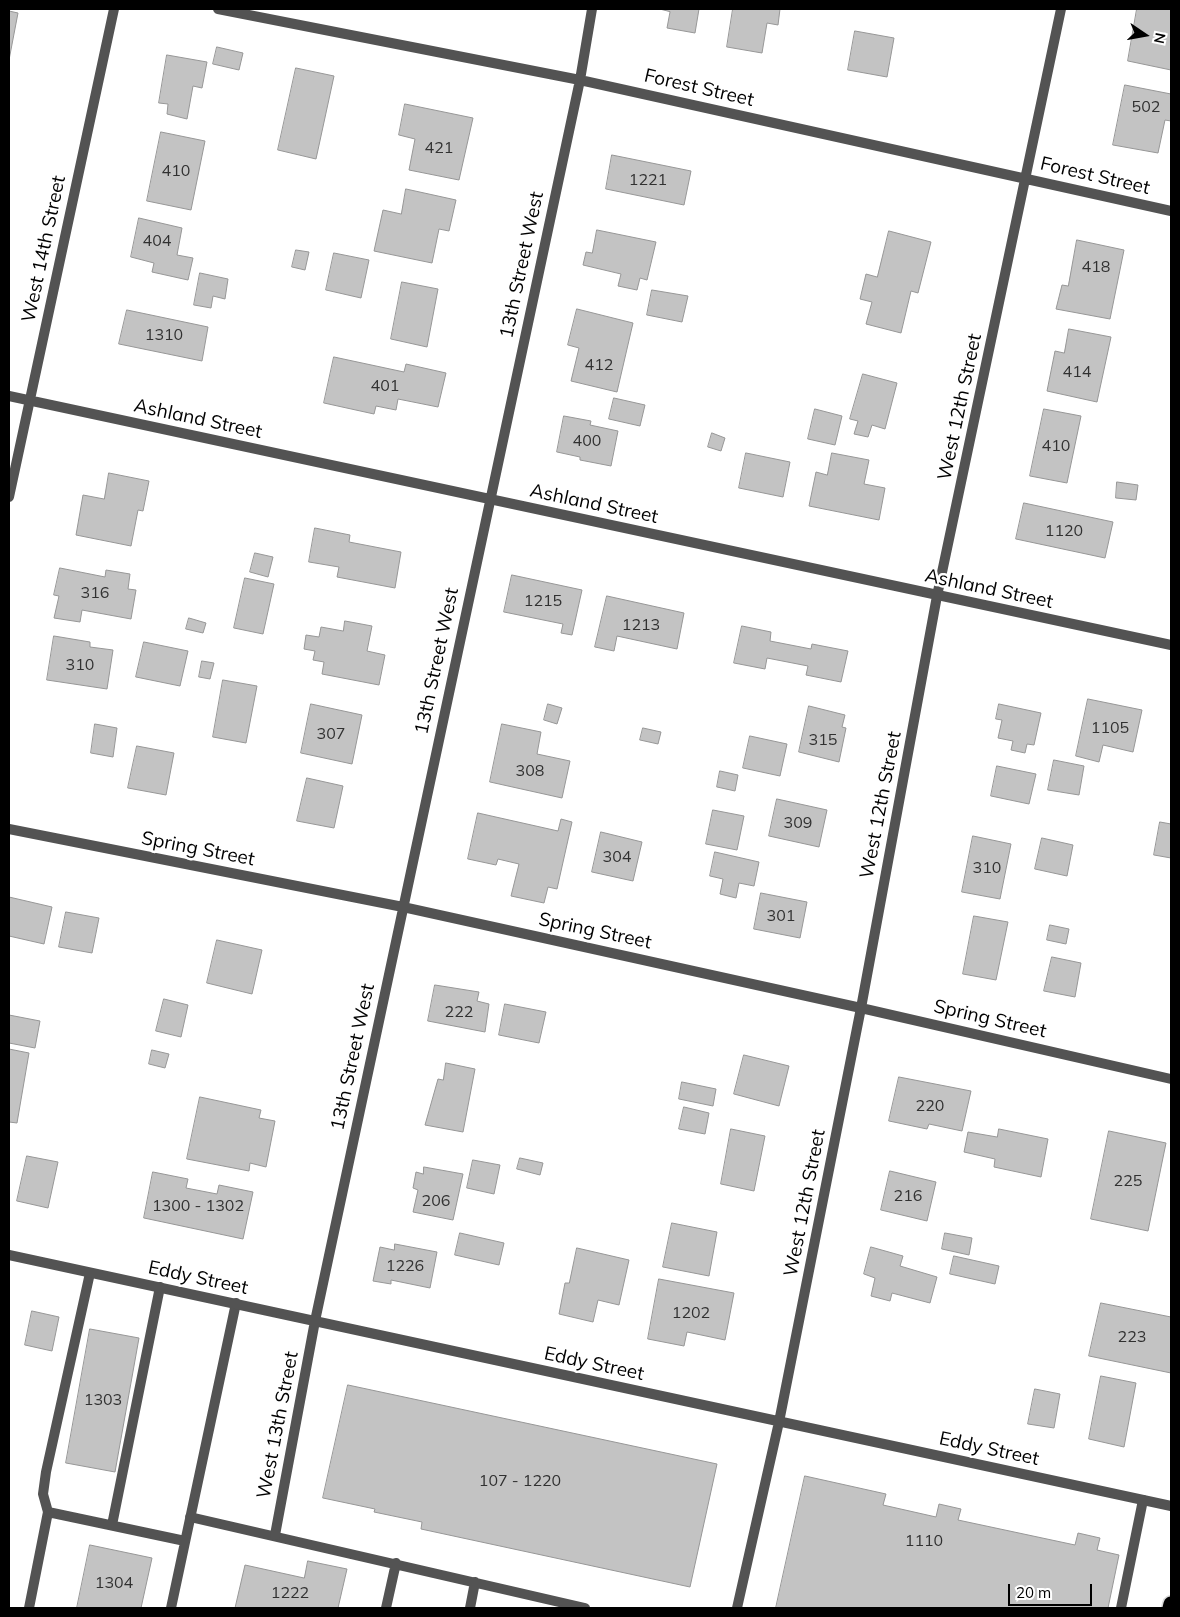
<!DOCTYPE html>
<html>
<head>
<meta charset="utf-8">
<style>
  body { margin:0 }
  #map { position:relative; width:1180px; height:1617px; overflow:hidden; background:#fff; font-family:Mulish,sans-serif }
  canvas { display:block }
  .frame { position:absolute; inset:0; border:10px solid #000; pointer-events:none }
  .north { position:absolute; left:1120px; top:10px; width:50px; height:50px; -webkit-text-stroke:4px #fff; paint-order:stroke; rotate:102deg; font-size:14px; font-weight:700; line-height:20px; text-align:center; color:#000 }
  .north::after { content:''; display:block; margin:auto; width:18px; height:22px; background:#000; clip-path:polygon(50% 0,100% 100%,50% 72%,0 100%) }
  .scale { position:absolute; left:1008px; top:1584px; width:84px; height:22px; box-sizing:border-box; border:2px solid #000; border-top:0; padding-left:6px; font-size:15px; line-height:18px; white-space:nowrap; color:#000; -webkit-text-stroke:4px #fff; paint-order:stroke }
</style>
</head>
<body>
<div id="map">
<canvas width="1180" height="1617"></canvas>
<div class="frame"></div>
<div class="north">N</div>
<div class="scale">20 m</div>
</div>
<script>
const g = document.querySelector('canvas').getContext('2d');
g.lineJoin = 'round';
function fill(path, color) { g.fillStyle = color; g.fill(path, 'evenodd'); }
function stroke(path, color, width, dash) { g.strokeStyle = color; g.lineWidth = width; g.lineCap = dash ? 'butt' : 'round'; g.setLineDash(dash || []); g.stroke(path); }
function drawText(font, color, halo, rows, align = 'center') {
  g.font = font + ' Mulish,sans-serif'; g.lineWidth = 5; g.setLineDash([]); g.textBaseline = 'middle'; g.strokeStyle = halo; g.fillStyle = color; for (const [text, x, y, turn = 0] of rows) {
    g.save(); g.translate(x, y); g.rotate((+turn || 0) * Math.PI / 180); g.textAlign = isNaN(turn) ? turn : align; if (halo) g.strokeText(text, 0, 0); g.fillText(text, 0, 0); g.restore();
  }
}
const building = new Path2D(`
  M660 9H699L695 33 667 28 670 12Z
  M733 9H780L778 25 767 23 762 53 727 47Z
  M1137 9H1171V70L1128 61Z
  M9 11 18 13 9 60Z
  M855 31 894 38 887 77 848 70Z
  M217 47 243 53 239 70 213 64Z
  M167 55 207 62 202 88 193 86 187 119 167 114 168 104 159 103Z
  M296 68 334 76 316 159 278 150Z
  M1125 85 1171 94V121L1165 120 1158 153 1113 145Z
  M405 104 473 118 459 180 409 170 415 139 399 135Z
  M161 132 205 141 191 210 147 201Z
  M612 155 691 171 684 205 606 189Z
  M406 189 456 200 449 231 439 229 432 263 374 251 383 210 401 214Z
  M139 218 182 228 177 255 193 258 188 280 152 272 154 263 131 257Z
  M597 230 656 242 647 280 640 278 637 290 618 286 621 274 583 265 586 252 592 253Z
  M889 231 931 242 918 293 911 291 901 333 866 324 872 302 860 299 866 274 877 277Z
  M1077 240 1124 250 1110 319 1056 309 1062 285 1068 286Z
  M296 250 309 252 305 270 292 267Z
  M334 253 369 260 361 298 326 290Z
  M200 273 228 279 225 299 213 296 211 308 194 305Z
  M402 282 438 289 427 347 391 339Z
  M652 290 688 296 682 322 647 315Z
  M577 309 633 323 617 392 571 381 579 348 568 345Z
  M127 310 208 327 202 361 119 344Z
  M1069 329 1111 337 1097 402 1047 391 1055 351 1064 353Z
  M334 357 404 372 406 364 446 373 438 407 398 399 396 410 376 406 374 414 324 403Z
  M863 374 897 383 885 429 872 425 868 437 854 434 858 421 850 419Z
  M614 398 645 405 640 426 609 419Z
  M815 409 842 416 835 445 808 439Z
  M1044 409 1081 416 1067 483 1030 476Z
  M564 416 591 421 590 425 618 431 611 466 580 460V457L557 452Z
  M712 433 725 438 721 451 708 447Z
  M746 453 790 462 783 497 739 488Z
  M832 453 869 460 864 484 885 488 879 520 809 506 816 472 827 475Z
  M109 473 149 481 143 511 138 510 131 546 76 535 83 495 104 499Z
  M1117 482 1138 485 1136 500 1116 498Z
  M1024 503 1113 522 1105 558 1016 539Z
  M315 528 350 535 349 542 401 552 395 588 337 577 339 567 309 562Z
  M255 553 273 557 268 577 250 572Z
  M60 568 105 577 106 570 130 574 128 589 136 590 131 619 82 610 80 622 54 618 59 596 54 595Z
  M512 575 582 590 572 635 561 633 563 624 504 612Z
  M245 578 274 584 263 634 234 628Z
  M607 596 684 613 677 649 617 636 614 651 595 647Z
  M189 618 206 623 203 633 186 629Z
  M345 621 372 626 367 651 385 655 379 685 322 674 324 662 313 660 315 651 304 649 306 635 319 637 321 627 343 631Z
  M742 626 771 632 770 641 811 649 812 644 848 651 841 682 806 675 808 666 767 658 765 669 734 663Z
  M54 636 90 642V647L113 650 107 689 47 680Z
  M144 642 188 651 180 686 136 677Z
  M202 661 214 663 210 679 199 677Z
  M223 680 257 686 246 743 213 737Z
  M1088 699 1142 710 1133 752 1103 745 1099 762 1076 756Z
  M311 704 362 715 352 764 301 753Z
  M548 704 562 708 557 724 544 720Z
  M999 704 1041 713 1034 745 1027 744 1025 753 1011 750 1013 741 998 738 1002 720 996 719Z
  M809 706 845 715 842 727 846 728 839 762 799 752Z
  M95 724 117 728 113 757 91 753Z
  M502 724 541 732 537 754 570 761 562 798 490 782Z
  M643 728 661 732 658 744 640 740Z
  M750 736 787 744 780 776 743 768Z
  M137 746 174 753 166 795 128 788Z
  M1054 760 1084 766 1079 795 1048 790Z
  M997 766 1036 774 1029 804 991 796Z
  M720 771 738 775 735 791 717 787Z
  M307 778 343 786 334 828 297 821Z
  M777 799 827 810 819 847 769 836Z
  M713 810 744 816 737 850 706 844Z
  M478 813 558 831 561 819 572 822 557 889 548 887 544 903 511 896 519 864 498 859 496 865 468 859Z
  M1160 822 1171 824V858L1154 855Z
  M601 832 642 842 633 881 592 872Z
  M973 836 1011 844 1000 899 962 892Z
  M1042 838 1073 845 1067 876 1035 869Z
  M715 852 759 862 754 886 739 883 736 898 720 894 723 879 710 876Z
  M761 893 807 902 800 938 754 929Z
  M9 897 52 907 44 944 9 936Z
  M66 912 99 918 92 953 59 947Z
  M974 916 1008 922 996 980 963 974Z
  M1050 925 1069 929 1066 944 1047 940Z
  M217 940 262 950 252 994 207 983Z
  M1052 957 1081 963 1075 997 1044 991Z
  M435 985 479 992 477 1001 489 1004 485 1032 428 1021Z
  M164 999 188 1005 181 1037 156 1031Z
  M505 1004 546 1012 539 1043 499 1035Z
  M9 1015 40 1021 35 1048 9 1043Z
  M9 1049 29 1053 17 1123 9 1122Z
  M152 1050 169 1054 165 1068 149 1064Z
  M744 1055 789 1066 779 1106 734 1094Z
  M446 1063 475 1069 463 1132 425 1125 438 1079 443 1080Z
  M899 1077 971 1091 962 1131 929 1124 927 1129 889 1121Z
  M682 1082 716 1089 713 1106 679 1099Z
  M200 1097 261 1110 259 1118 275 1121 266 1167 250 1163 249 1171 187 1159Z
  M684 1107 709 1113 705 1134 679 1129Z
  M731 1129 765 1136 754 1191 721 1184Z
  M999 1129 1048 1139 1041 1177 994 1167 995 1159 964 1152 968 1132 997 1137Z
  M1109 1131 1166 1143 1148 1231 1091 1219Z
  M27 1156 58 1162 48 1208 17 1201Z
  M520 1158 543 1163 540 1175 517 1169Z
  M473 1160 500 1165 494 1194 467 1188Z
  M424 1167 463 1174 453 1220 413 1212 418 1190 413 1188 416 1172 423 1174Z
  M890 1171 936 1182 927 1221 881 1210Z
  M153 1172 188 1179 186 1188 217 1194 219 1185 253 1192 243 1239 144 1218Z
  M672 1223 717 1232 709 1276 663 1267Z
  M460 1233 504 1243 499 1265 455 1255Z
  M945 1233 972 1238 969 1255 942 1249Z
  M395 1244 437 1252 430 1288 391 1280V1284L373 1281 380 1247 394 1250Z
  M871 1247 903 1256 900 1266 937 1277 930 1303 892 1293 890 1301 871 1296 875 1278 864 1274Z
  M577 1248 629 1260 619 1305 598 1300 593 1322 559 1314 565 1283H569Z
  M954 1256 999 1266 995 1284 950 1274Z
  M659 1279 734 1293 725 1340 687 1332 684 1346 648 1339Z
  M1101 1303 1171 1317V1373L1089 1356Z
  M32 1311 59 1317 52 1351 25 1345Z
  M90 1329 139 1338 115 1472 66 1463Z
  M1101 1376 1136 1383 1124 1447 1089 1439Z
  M348 1385 717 1464 690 1587 421 1529 422 1522 374 1512 375 1509 323 1498Z
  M1035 1389 1060 1394 1054 1428 1028 1424Z
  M805 1476 886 1494 883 1505 936 1517 939 1504 961 1509 958 1520 1075 1545 1078 1533 1100 1538 1097 1550 1119 1555 1108 1608H776Z
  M90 1545 152 1558 141 1608H77Z
  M308 1561 347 1569 338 1608H235L245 1565 304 1578Z`);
fill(building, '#c3c3c3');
stroke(building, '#979797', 1);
const highway = new Path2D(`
  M1170 1608 1171 1604`);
stroke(highway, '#dbdbdb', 18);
stroke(new Path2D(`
  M48 1512 43 1494 46 1472 90 1273
  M190 1517 585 1608
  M112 1525 160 1287
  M29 1608 48 1512 185 1541
  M171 1608 236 1303
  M386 1608 396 1563
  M470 1608 475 1582
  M1121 1608 1143 1500`), '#535353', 10);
stroke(new Path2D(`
  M218 9 580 80 1171 211
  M9 396 1171 645
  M9 497 114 9
  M9 829 403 907 861 1008 1171 1079
  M9 1255 1171 1506
  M275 1535 315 1321 580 80 592 9
  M737 1608 779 1422 861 1008 937 596 1061 9`), '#535353', 10);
stroke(highway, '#000', 15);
drawText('16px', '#313131', null, [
  ["502",1146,107],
  ["421",439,148],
  ["410",176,171],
  ["1221",648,180],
  ["404",157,241],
  ["418",1096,267],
  ["1310",164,335],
  ["412",599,365],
  ["414",1077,372],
  ["401",385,386],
  ["400",587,441],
  ["410",1056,446],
  ["1120",1064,531],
  ["316",95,593],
  ["1215",543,601],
  ["1213",641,625],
  ["310",80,665],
  ["1105",1110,728],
  ["307",331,734],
  ["315",823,740],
  ["308",530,771],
  ["309",798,823],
  ["304",617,857],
  ["310",987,868],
  ["301",781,916],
  ["222",459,1012],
  ["220",930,1106],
  ["225",1128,1181],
  ["216",908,1196],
  ["206",436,1201],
  ["1300 - 1302",198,1206],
  ["1226",405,1266],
  ["1202",691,1313],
  ["223",1132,1337],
  ["1303",103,1400],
  ["107 - 1220",520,1481],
  ["1110",924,1541],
  ["1304",114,1583],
  ["1222",290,1593]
]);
drawText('19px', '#000', '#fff', [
  ["Forest Street",699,88,13],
  ["Forest Street",1095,176,13],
  ["West 14th Street",44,249,-78],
  ["13th Street West",522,265,-78],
  ["West 12th Street",960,407,-78],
  ["Ashland Street",198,419,12],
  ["Ashland Street",594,504,12],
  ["Ashland Street",989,589,12],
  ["13th Street West",437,661,-78],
  ["West 12th Street",881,805,-79],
  ["Spring Street",198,849,11],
  ["Spring Street",595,931,12],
  ["Spring Street",990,1019,13],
  ["13th Street West",353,1057,-78],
  ["West 12th Street",805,1203,-79],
  ["Eddy Street",198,1278,12],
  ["Eddy Street",594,1364,12],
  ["West 13th Street",278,1425,-79],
  ["Eddy Street",989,1449,12]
]);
</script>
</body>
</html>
